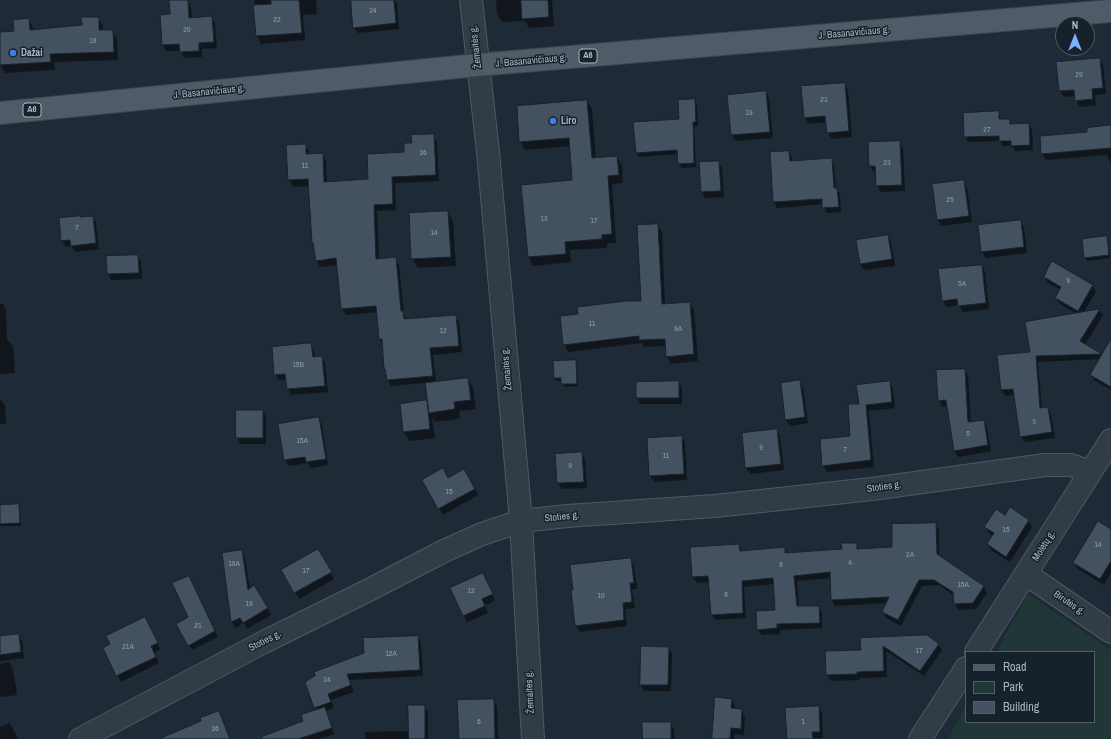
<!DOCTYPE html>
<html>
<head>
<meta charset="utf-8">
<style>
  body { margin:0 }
  #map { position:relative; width:1111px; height:739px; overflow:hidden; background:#1e2a36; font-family:"Archivo Narrow",sans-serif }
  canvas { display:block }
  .legend { position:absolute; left:965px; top:651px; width:130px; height:72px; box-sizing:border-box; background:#17212b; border:1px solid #525d68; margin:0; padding:5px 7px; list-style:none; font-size:12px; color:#abb6c4 }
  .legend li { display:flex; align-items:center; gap:8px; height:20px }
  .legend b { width:20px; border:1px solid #525d68 }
  .north { position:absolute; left:1055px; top:16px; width:40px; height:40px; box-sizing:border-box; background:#17212b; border:1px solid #525d68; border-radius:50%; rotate:0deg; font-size:11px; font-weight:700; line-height:16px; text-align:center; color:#abb6c4 }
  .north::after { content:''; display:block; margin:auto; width:14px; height:18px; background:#77b4fd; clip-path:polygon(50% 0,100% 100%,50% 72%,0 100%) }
</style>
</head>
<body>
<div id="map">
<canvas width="1111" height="739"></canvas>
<ul class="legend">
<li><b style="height:5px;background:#4f5b67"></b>Road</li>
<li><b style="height:11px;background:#203637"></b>Park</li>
<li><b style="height:11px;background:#435161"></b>Building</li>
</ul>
<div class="north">N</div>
</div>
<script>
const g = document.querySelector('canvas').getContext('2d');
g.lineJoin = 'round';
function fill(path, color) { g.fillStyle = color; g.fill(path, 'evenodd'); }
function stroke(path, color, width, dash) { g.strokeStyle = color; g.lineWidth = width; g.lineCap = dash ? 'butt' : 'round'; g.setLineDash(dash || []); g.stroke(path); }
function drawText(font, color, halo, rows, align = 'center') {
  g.font = font + ' "Archivo Narrow",sans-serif'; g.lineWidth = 3; g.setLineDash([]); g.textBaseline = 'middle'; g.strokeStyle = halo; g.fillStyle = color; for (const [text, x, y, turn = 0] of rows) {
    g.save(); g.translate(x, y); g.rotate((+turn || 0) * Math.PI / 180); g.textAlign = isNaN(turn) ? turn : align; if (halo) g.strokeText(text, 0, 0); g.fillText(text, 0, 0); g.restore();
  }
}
fill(new Path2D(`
  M1028 594 1111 650V739H948L966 705V722H1094V652H996Z`), '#203637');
fill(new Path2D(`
  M188 0 191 7 192 19 212 17 215 24 217 48 202 49V57L184 58 181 51H166L163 45 161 16 172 15Z
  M254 0H316L317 14 303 15 305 40 261 44 257 36Z
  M352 0H395L397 4 399 29 358 33 354 27Z
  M496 0H552L554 26 529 28 525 21 502 22 497 13Z
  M98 18 103 26V31H113L117 39 118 60 54 62 55 70 5 73 0 65V33L15 32 29 19 34 30 83 26Z
  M1099 59 1103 65 1106 94 1095 95 1096 105 1080 107 1076 100V96L1064 97 1060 91 1057 63Z
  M844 84 848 90 852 137 831 139 828 132 827 122 809 124 805 118Z
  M766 92 769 98 773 138 736 141 732 135 728 95Z
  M694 100 697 105 698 126 694 127 696 167 682 168 679 164V154L639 157 637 153 635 123 680 120Z
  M587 101 592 109 596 159 617 157 622 166 623 183 612 184 616 243H607V248L570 250 571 262 533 266 529 257 522 186 573 181 570 146 525 150 520 141Z
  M998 112 1001 120H1009L1012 125 1029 124 1032 129 1033 150 1015 151 1012 146H1003L1000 141 968 142 965 137 964 114Z
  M1111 126V164L1108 158 1107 155 1046 160 1042 154 1088 133Z
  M433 135 437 142 439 181 395 183 396 210 377 211 379 260 395 259 399 265 404 314 406 320 455 316 459 322 462 352 433 355 436 383 468 379 473 388 476 409 459 411 460 419 435 422 432 417 435 438 410 441 404 432 401 405 426 401 429 406 426 383 391 386 388 380 387 372 385 369 383 345 380 339 377 312 346 315 342 309 338 265 320 267 317 261 310 186 293 187 289 180 288 146 305 145 309 151V155L322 154 326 161 327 183 369 180 405 153 413 144Z
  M899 142 903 148 905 191 881 192 877 185V172H874L870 166 869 143Z
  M789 152 792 158V162L831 159 834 165 836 188 840 194 841 212 827 213 823 204 777 208 774 202Z
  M718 162 722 168 724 197 705 198 702 192 700 163Z
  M964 182 967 188 972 222 941 226 938 220Z
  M448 212 453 222 456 266 418 268 412 258Z
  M93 217 96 223 99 249 75 252 72 246 66 247 62 241 60 219Z
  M1020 221 1024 227 1027 253 986 258 982 252Z
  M657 225 662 232 665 305 689 303 694 310 698 361 671 364 667 356 666 346 644 347 642 343 568 352 564 344 642 302Z
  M888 236 891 242 895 266 864 270 860 264Z
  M1107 238 1108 240 1110 258 1087 261 1085 258Z
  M138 256 141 262 142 279 111 280 108 274Z
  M982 266 985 272 989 309 963 312 959 305 946 307 943 300Z
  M1045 277 1092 285 1096 292 1083 313 1099 310 1103 315 1085 345 1111 360V390L1094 380 1091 375 1100 359 1038 362 1042 409 1048 408 1051 414 1055 438 1024 442 1021 436 1015 395 1005 396 1001 390 998 356 1031 353 1077 314 1060 304 1056 298 1061 290 1048 283Z
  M0 304H3L6 310 7 341H9L13 347 15 373 0 374Z
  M311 344 314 351 315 357H321L325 363 328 392 291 395 288 389 287 380H279L275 374Z
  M576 361 577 364 578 386 564 387 562 381H556L555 378 554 362Z
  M964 370 968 376 971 423 983 421 987 427 991 451 958 457 954 450 948 406 942 407 939 400Z
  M799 381 803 388 808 423 790 426 786 420Z
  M679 382 682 388V404H640L637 398Z
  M889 382 893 388 895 408 869 411 874 467 827 472 823 465 851 437 860 405Z
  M0 399 5 405 6 424H0Z
  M237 411H263L266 417V444H241L237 438Z
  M319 419 322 425 328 465 310 468 308 463 289 466 285 460 280 425Z
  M776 430 780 436 784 470 750 474 746 467Z
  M682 437 685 443 687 480 654 482 650 476Z
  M582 453 585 459 587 488 562 489 558 483 556 455Z
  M464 470 478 495 443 515 423 480 448 479Z
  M19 505 20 508 21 526H0V506Z
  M1005 516 1029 521 1032 527 1010 562 992 551 988 544 993 536 989 533 985 527Z
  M935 524 939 530V557L984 587 987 593 976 609 958 610 955 604 954 596 939 585 922 586 901 626 886 618 883 612 887 603 835 606 832 600 831 578 797 581 799 607H818L822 613V628L780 630V634L762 635 758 630 776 611 774 584 744 587 746 618 715 620 712 614 710 582 697 583 693 577 739 545 742 551 784 548 788 554 843 550 856 544 860 550 893 548Z
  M1111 530V573L1104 585 1078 569 1074 563Z
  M318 550 334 579 299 599 282 570Z
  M242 551 245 557 250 589 254 587 271 615 247 629 244 623 235 628 232 622 223 554Z
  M630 559 634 565 637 589H632L635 608 625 609 627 626 580 632 576 626 572 591Z
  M486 580 495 601 485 605 488 613 467 622 451 588Z
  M191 582 218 637 192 650 177 624 190 618Z
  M148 625 160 649 154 653 159 663 121 682 117 675Z
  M18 635 22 641 24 658 0 661V637Z
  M418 637 421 643 423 676 349 680 354 692 331 700 334 708 326 711 334 734 320 739H263L304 721 317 711 306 682Z
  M861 639 938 644 942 650 924 676 886 651 887 677 860 678V680L831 681 827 675 826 652 862 651Z
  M669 648 672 654 671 691H644L641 685Z
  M9 662 13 669 17 695 2 697 0 694V664Z
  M731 699 735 706 734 710H741L745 716 744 735 734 734V739H713Z
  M493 700 497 706 498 739H460Z
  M424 706 428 712V739H365V732L410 731Z
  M818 707 822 713 823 738 788 739Z
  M10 723 18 739H0V727Z
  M670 723 674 729V739H644Z`), '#0007');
const building = new Path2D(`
  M169 0H188L189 18 212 16 214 42 199 43V51L180 52 179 44 162 45 160 15 170 14Z
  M271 0H299L302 33 256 36 253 5 271 4Z
  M351 0H394L396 23 353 28Z
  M521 0H548L549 17 522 19Z
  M81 17H99V30H113L114 52 50 54 51 62 0 65V32L14 31 13 20 29 18 30 30 82 25Z
  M1100 58 1103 88 1092 89 1093 99 1075 101 1074 90 1059 91 1056 62Z
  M845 83 849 131 827 133 825 116 804 118 801 86Z
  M766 91 770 132 731 135 727 95Z
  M695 99 696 122H693L694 163 678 164 677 150 636 153 633 122 679 119 678 100Z
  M587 100 592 158 617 156 619 175 608 176 612 234 602 235V239L565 242 566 254 528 257 521 185 572 180 569 138 519 142 517 106Z
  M999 111V119H1010V124L1029 123 1030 145 1011 146V141H999V136L964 137 963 113Z
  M1111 125V148L1041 154 1040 136 1087 132V128Z
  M434 134 436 175 392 177 393 204 374 205 376 259 396 257 401 311H403L404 319 456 315 459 346 430 348 433 376 387 380 385 369H384L382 339H379L376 306 341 309 336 258 316 261 313 243H312L308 179 288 180 286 145 306 144V154L323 153 324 182 368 179 367 154 404 152V143H412L411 135Z
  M900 141 902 185 876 186 875 166H869L868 142Z
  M789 151 790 161 832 158 834 188H837L839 207 822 208V199L773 202 770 152Z
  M719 161 721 191 701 192 699 162Z
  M964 180 969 216 937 220 932 184Z
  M448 211 451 257 411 259 409 213Z
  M80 216V217L93 216 96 243 71 246 70 240 61 241 59 218Z
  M1021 220 1024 247 981 252 978 225Z
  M658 224 662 304 690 302 694 354 666 357 665 339 639 340V336L563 345 560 316 578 314 577 307 626 301H641L637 225Z
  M888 235 892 259 860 264 856 240Z
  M1107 236 1109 255 1084 258 1082 239Z
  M138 255 139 273 107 274 106 256Z
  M1052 261 1093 285 1078 311 1055 298 1061 287 1044 277Z
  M982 265 986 303 958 306 957 299 942 301 938 269Z
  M1100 309 1080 341 1102 354 1111 339V387L1090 375 1102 354 1036 356 1040 408 1048 407 1052 432 1020 437 1013 389 1001 390 997 355 1030 352 1025 322Z
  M311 343 313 357 322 356 325 386 287 389 285 374 274 375 272 347Z
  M576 360 577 384H561V378H554L553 361Z
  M965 369 968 422 984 420 988 445 954 451 946 400 938 401 936 370Z
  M468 378 471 400 454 402 455 409 429 413 425 383Z
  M800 380 805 417 785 420 781 383Z
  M679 381V398H636V382Z
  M890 381 892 402 866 405 871 460 822 466 820 439 850 436 848 404H859L856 385Z
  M427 400 430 429 403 432 400 404Z
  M236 410H263V438H236Z
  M319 417 326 459 306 462 305 457 284 460 278 424Z
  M777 429 781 464 745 468 742 433Z
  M682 436 684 474 649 476 647 438Z
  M582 452 584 482 557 483 555 454Z
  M443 468 448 478 464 469 475 489 438 509 422 480Z
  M19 504 20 523 0 524V505Z
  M1010 507 1029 520 1006 557 987 544 994 533 984 527 996 509 1005 515Z
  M1098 521 1111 529V561L1100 579 1073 563Z
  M936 523 937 554 984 586 973 603 954 604 953 592 934 580H919L898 620 882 612 889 597 831 600 830 572 794 576 797 606H819L820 623 777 624V628L757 630 756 611 775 610 773 578 742 581 743 613 711 615 708 576 692 577 690 547 739 544 740 551 785 547V553L842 549 841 543H857V549L892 547V524Z
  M318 549 332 572 294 593 281 570Z
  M242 550 248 590 254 585 268 608 243 623 240 618 231 622 222 553Z
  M631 558 634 583H630L632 602 623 603 624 620 575 626 571 590H573L570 565Z
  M483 573 493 594 482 599 485 606 463 616 450 588Z
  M189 576 215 631 188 646 176 624 188 617 172 583Z
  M145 617 158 643 151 646 156 657 116 676 103 648 110 644 106 636Z
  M19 634 21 652 0 655V636Z
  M927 635 939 644 920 671 883 646 884 671 857 672V674L826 675 825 651 861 650 860 638Z
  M418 636 420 670 347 674 351 685 328 694 331 702 314 708 305 682 316 675 315 676 314 672 364 653 363 638Z
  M641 646 669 647 668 685H640Z
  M715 697 732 699 731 708 742 709 741 729 731 728 730 739H712Z
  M494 699 495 739H459L457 700Z
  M408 705H425V739H409Z
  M819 706 820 732H812L813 739H787L785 708Z
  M325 707 332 728 298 739H262L261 737 303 721 301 715Z
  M219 711 230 739H159L201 721 200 718Z
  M642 722H671V739H643Z`);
fill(building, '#435161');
stroke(building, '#19232d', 1);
const minor = new Path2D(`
  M471 0 488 152 521 521 533 739
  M1026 574 1111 632
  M80 739 264 642 367 591 444 551 482 534 521 521 567 516 715 506 872 489 1045 465H1071L1090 472`);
const tertiary = new Path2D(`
  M976 652 1111 440
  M920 739 966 668`);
const primary = new Path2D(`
  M0 113 477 65 1111 11`);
stroke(minor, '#4f5965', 24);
stroke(tertiary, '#4f5965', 24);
stroke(primary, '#3b4550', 24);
stroke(minor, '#313c47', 22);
stroke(tertiary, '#313c47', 22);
stroke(primary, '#4f5b67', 22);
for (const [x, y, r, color] of [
  [13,53,4,"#3f7fe0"],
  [553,121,4,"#3f7fe0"]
]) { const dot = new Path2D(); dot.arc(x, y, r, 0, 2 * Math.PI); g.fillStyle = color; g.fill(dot); stroke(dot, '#17212b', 1.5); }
drawText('8px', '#919dab', null, [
  ["24",373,11],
  ["22",277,20],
  ["20",187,30],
  ["18",93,41],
  ["29",1079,75],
  ["21",824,100],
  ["19",749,113],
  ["27",987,130],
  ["16",423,153],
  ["23",887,163],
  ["11",305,166],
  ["25",950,200],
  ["13",544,219],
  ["17",594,221],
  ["7",77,228],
  ["14",434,233],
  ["9",1068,281],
  ["5A",962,284],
  ["11",592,324],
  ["9A",678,329],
  ["12",443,331],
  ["15B",298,365],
  ["3",1034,422],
  ["5",968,434],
  ["15A",302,441],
  ["9",761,448],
  ["7",845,450],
  ["11",666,456],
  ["9",570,466],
  ["15",449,492],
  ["15",1006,530],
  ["14",1098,545],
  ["2A",910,555],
  ["4",850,563],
  ["19A",234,564],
  ["6",781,565],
  ["17",306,571],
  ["15A",963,585],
  ["12",471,591],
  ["8",726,595],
  ["10",601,596],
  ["19",249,604],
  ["21",198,626],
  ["21A",128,647],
  ["17",919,651],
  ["12A",391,654],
  ["14",327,680],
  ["6",479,722],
  ["1",803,722],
  ["16",215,729]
]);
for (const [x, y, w] of [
  [588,56,18],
  [32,110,18]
]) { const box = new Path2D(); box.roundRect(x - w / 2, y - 7, w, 14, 3); g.fillStyle = '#17212b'; g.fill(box); stroke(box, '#abb6c4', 1); }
drawText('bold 9px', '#abb6c4', null, [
  ["A6",588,56],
  ["A6",32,110]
]);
drawText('10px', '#abb6c4', '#17212b', [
  ["J. Basanavičiaus g.",854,33,-5],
  ["Žemaitės g.",476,47,-96],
  ["J. Basanavičiaus g.",531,61,-5],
  ["J. Basanavičiaus g.",209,92,-6],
  ["Žemaitės g.",507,369,-95],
  ["Stoties g.",884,487,-8],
  ["Stoties g.",562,517,-6],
  ["Molėtų g.",1044,546,-58],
  ["Birutės g.",1069,603,34],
  ["Stoties g.",265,641,-27],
  ["Žemaitės g.",530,692,-93]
]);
drawText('bold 10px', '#abb6c4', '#17212b', [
  ["Dažai",21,53],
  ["Liro",561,121]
], 'left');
</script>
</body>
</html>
